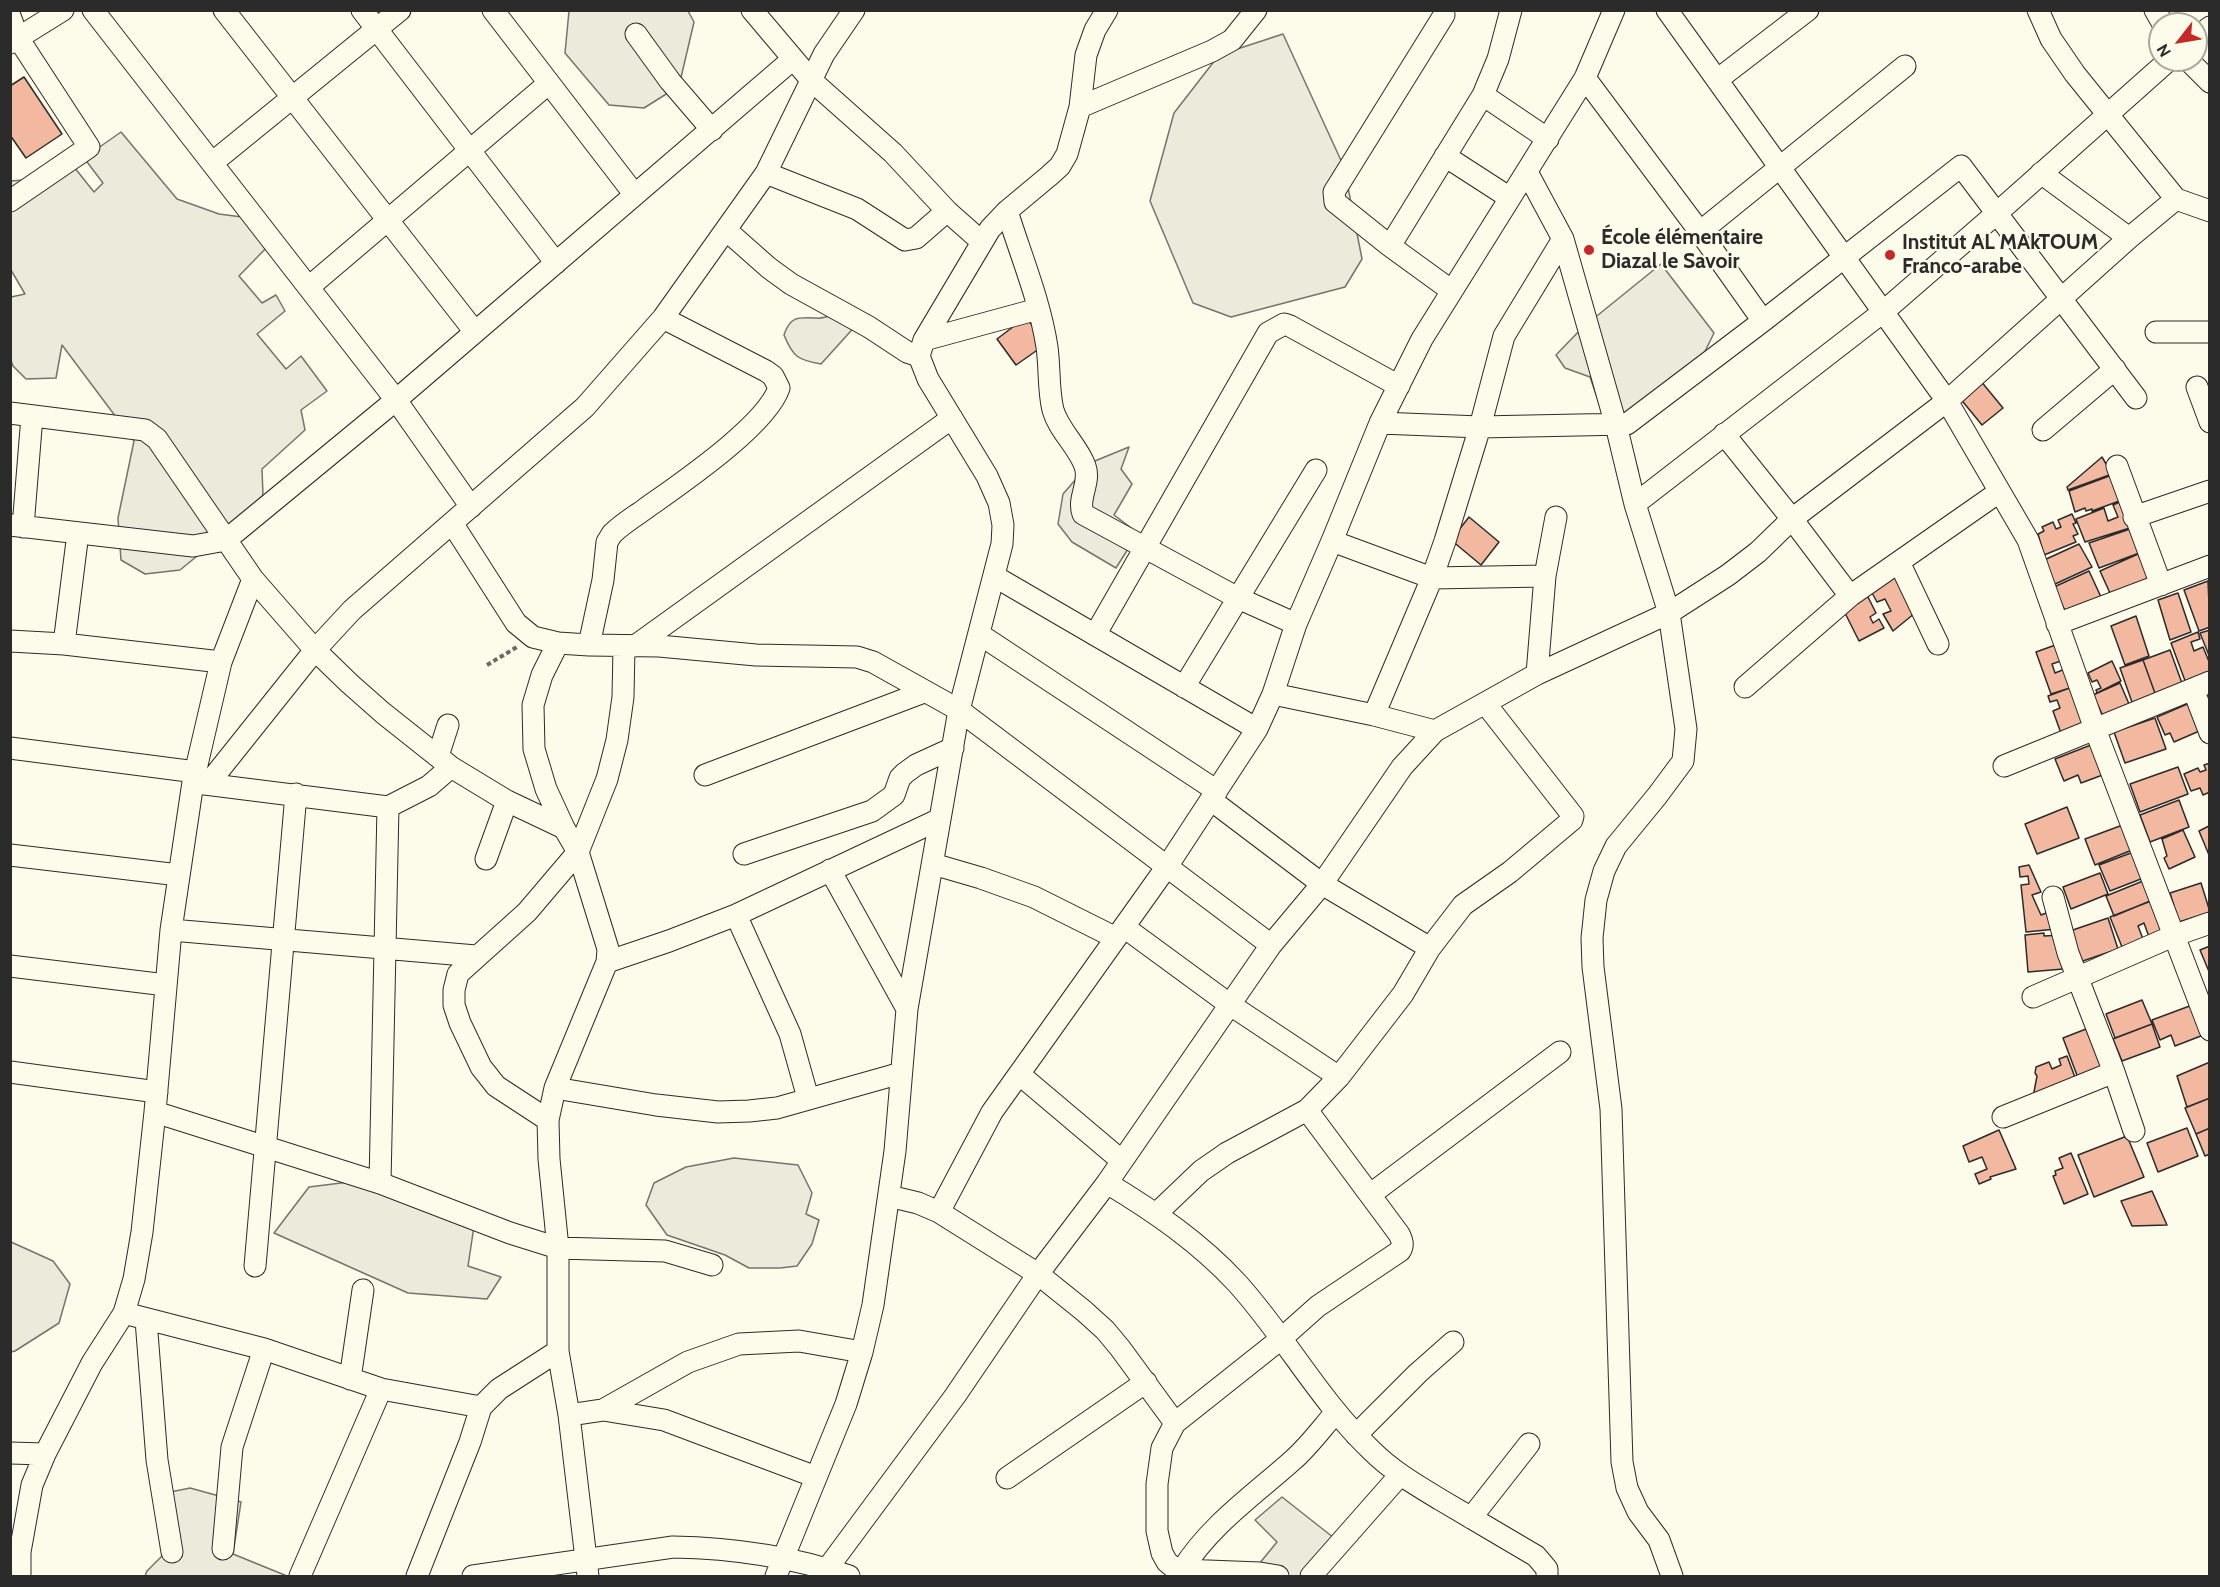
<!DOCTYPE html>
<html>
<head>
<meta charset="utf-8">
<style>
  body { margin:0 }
  #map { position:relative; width:2220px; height:1587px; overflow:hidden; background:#fdfbea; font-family:Cabin,sans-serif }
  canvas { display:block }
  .frame { position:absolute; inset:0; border:12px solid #2b2b2b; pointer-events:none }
  .north { position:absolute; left:2148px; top:12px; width:60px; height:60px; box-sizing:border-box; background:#fdfbea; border:2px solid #a9a89e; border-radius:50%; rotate:239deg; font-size:16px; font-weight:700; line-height:24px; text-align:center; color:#2b2b2b }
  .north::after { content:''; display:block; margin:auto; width:21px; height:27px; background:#c62828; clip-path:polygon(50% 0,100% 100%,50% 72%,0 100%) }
</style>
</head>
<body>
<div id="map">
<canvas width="2220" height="1587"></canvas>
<div class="frame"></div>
<div class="north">N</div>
</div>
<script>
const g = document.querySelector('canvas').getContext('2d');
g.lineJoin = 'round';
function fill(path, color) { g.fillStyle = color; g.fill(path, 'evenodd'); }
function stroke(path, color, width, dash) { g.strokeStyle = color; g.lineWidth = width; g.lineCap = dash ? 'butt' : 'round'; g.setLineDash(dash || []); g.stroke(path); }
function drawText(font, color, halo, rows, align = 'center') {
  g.font = font + ' Cabin,sans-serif'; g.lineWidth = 4.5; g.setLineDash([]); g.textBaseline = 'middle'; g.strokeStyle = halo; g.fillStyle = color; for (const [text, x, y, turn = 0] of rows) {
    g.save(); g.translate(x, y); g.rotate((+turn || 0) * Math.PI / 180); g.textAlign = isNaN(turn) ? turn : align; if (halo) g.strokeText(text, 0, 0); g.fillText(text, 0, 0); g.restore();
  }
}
const green = new Path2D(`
  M569 11H688L694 22 679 86 644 108 609 105 565 53Z
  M1283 34 1344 167 1362 259 1345 287 1231 317 1193 303 1150 201 1174 113 1219 55Z
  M121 132 177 199 219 214 242 217 268 246 239 276 262 303 276 295 285 311 257 334 286 369 301 356 327 391 301 410 305 430 262 469 263 495 240 521 180 570 145 574 121 560 118 518 134 441 62 345 56 378 26 379 13 366 11 360V297L25 294 11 270V181L23 180 74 167 94 192 103 183 84 158Z
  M1661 264 1714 333 1684 394 1625 428 1638 470 1616 453 1590 377 1565 368 1556 355 1582 328Z
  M836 314 859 322 821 364C798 360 793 357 784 335 790 316 799 317 816 318 822 319 830 316 836 314Z
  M1129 447 1121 469 1132 484 1114 515 1138 533 1116 568 1072 542 1058 524 1063 494 1090 463Z
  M734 1158 798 1165 812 1193 806 1214 819 1220 812 1244 797 1266 780 1268H749L725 1255 667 1235 646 1205 654 1183 686 1167Z
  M389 1177 476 1213 468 1266 501 1277 487 1299 408 1293 274 1233 309 1187Z
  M11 1242 53 1261 70 1284 59 1323 15 1351 11 1352Z
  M190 1488 241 1502 233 1554 287 1576H145L147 1571 164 1554 156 1495Z
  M1282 1497 1334 1538 1312 1576H1219L1259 1564 1277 1542 1255 1520Z`);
fill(green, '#ecebdb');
stroke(green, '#74746e', 1.5);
const building = new Path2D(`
  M24 77 62 134 26 158 10 135V86Z
  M1026 317 1046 344 1016 365 997 339Z
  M1980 380 2003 408 1982 425 1959 397Z
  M2102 457 2112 474 2068 490 2067 487Z
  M2112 475 2122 500 2092 511V509L2086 511 2085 508 2075 512 2069 491Z
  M2122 501 2133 527 2085 542 2076 519 2104 508 2108 521 2118 517 2113 505Z
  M2072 514 2076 523 2073 524 2078 534 2073 536 2076 542 2044 555 2038 534 2044 531 2042 527 2053 522 2056 529 2061 527 2058 520Z
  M1469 517 1499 542 1481 565 1451 540Z
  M2133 528 2142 552 2099 568 2089 543Z
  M2079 544 2092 567 2053 585 2042 561Z
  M2138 554 2153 584 2114 602 2100 571Z
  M2089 571 2101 597 2066 613 2054 587Z
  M1895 574 1915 613 1893 631 1883 614 1891 611 1885 599 1877 602 1871 591Z
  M2208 581 2210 627 2199 631 2184 590Z
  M1866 593 1876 613 1870 617 1873 623 1879 619 1884 628 1859 641 1841 605Z
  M2178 593 2191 632 2170 640 2158 600Z
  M2136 616 2149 656 2125 665 2111 626Z
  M2210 630V658L2200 633Z
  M2198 632 2200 639 2191 642 2194 651 2203 647 2210 664V677L2187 686 2171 643Z
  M2061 643 2067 659 2052 664 2055 673 2070 667 2076 686 2051 694 2036 652Z
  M2170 650 2183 686 2156 696 2143 660Z
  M2143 660 2156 696 2133 705 2120 668Z
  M2112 661 2121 681 2097 693 2096 690 2101 688 2097 680 2092 682 2088 673Z
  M2120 683 2129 704 2103 716 2093 695Z
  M2075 686 2090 726 2062 736 2053 711 2060 708 2057 700 2050 702 2048 696Z
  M2192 702 2204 729 2174 742 2170 733 2165 735 2157 717Z
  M2155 718 2166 749 2125 763 2114 732Z
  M2096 743 2108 773 2081 783 2078 775 2064 781 2055 759Z
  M2210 763V792L2203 795 2200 788 2191 791 2184 774 2198 768 2200 772 2206 770 2204 765Z
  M2178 767 2188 794 2140 812 2130 784Z
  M2179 800 2189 827 2150 842 2140 815Z
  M2067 807 2079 838 2037 854 2025 824Z
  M2128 823 2137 848 2095 865 2085 839Z
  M2209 826 2210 827 2209 855 2199 831Z
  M2183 830 2195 857 2169 869 2164 858 2167 856 2162 839Z
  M2136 851 2146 877 2110 891 2099 865Z
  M2029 865 2041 892 2032 895 2041 915 2049 912 2056 929 2026 932 2021 885 2029 884 2028 876 2020 877 2019 867Z
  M2100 873 2108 894 2071 909 2063 887Z
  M2143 881 2150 901 2114 916 2106 896Z
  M2201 883 2210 912 2179 922 2170 893Z
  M2151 901 2163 931 2149 937 2144 923 2138 926 2143 939 2122 947 2110 917Z
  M2108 918 2118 949 2077 963 2067 932Z
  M2044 933V936L2061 935 2063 969 2028 972 2025 935Z
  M2210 946V974L2200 950Z
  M2142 1000 2152 1024 2115 1038 2106 1014Z
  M2195 1004 2206 1034 2175 1046 2171 1035 2160 1040 2152 1020Z
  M2152 1024 2160 1047 2122 1061 2113 1039Z
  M2086 1029 2102 1069 2078 1078 2063 1038Z
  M2067 1056 2076 1080 2036 1097 2034 1092 2037 1076 2035 1073 2036 1067 2049 1062 2052 1069 2061 1065 2059 1059Z
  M2210 1062V1098L2187 1107 2177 1076Z
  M2210 1098V1128L2196 1134 2185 1108Z
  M2187 1128 2198 1156 2158 1172 2147 1143Z
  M2210 1128V1154L2205 1156 2196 1134Z
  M1999 1130 2016 1169 1990 1177 1991 1179 1979 1184 1975 1174 1987 1169 1982 1157 1969 1162 1963 1146Z
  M2127 1136 2144 1177 2094 1197 2078 1155Z
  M2071 1153 2088 1194 2064 1204 2053 1176 2056 1175 2055 1171 2063 1168 2059 1158Z
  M2152 1191 2167 1225 2132 1226 2121 1201Z`);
fill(building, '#f2b8a0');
stroke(building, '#2b2b2b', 1.5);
const minor = new Path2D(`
  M93 10 396 400 471 507
  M224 10 475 332
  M362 10 556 263
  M493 10 635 195
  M752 10 812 81 893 153 947 211 982 242
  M1667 10 1947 401 2028 540 2095 729 2210 1030
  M2038 10 2051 39 2075 74 2176 199 2210 211
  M2155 10 2163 24
  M1444 15 1334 192 1335 202 1390 246 1452 291
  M10 16 18 38 89 147 10 201
  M636 34 670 81 712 130
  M2196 38 2210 27
  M10 43 63 10
  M2188 60 2210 82
  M1585 78 1700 232 1763 321
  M1717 80 1808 10
  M1483 95 1548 139
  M1080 107 1212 51 1232 40 1256 10
  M1445 156 1510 198
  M212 163 400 10
  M1527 172 1563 239 1616 425 1635 504 1669 613 1686 729 1683 761 1657 796 1616 846 1604 871 1596 900 1592 938 1593 967 1611 1109 1622 1462 1627 1488 1638 1512 1659 1540 1672 1576
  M766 173 857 209 905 240 916 238 947 211
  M2041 173 2129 238
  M1007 211C1021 256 1040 301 1047 347 1050 368 1048 390 1053 410 1059 431 1078 446 1085 466 1091 483 1077 498 1083 514L1238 598 1296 624
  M726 230 769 268 791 284 869 327 907 352 919 356
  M1700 232 1905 66
  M1390 246 1483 95 1498 59 1511 10
  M309 287 549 83
  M2156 332H2210
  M924 340 1038 309
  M2197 387 2210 422
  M10 413 145 430 157 439 253 579 315 650 349 683 383 713 451 767 507 801 564 828
  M1380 423 1480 427 1627 424 1763 321 1961 166 2136 398
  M2043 430 2115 369
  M1724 434 1792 519 1850 596
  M2117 466 2161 585
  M1635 504 1883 312 1997 213 2169 60
  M2134 517 2210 491
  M452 523 516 623 533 637 558 643 589 645 659 646 756 655 857 657 873 662 959 710 1271 945
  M10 525 193 546 226 540 396 400 793 59
  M23 527 32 416
  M1332 541 1432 578 1545 576
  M1899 562 1938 644
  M994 576 1257 729
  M2057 624 2210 566
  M979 634 1217 791
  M1095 635 1268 333 1284 324 1290 326 1399 386
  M10 641 64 644 221 662
  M558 643 542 675 533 705 534 749 546 789 564 828 578 852 608 949 607 962 555 1088 548 1120 549 1159 558 1248V1351L569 1415 588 1576
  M64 644 78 533
  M589 645 603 580 607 542 612 534C622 524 634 517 645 509 680 484 766 426 779 388L773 376 766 371 663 318
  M635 646 952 418
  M1537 674 1545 576 1556 517
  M1184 687 1316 470
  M1745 687 1850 596 1999 492
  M2193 689 2210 733
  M1273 694 1374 715 1435 731
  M1374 715 1432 578 1445 541 1480 427 1504 336 1563 239
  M10 748 196 772
  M438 756 448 725
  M2004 766 2210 682
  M705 775 924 692
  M197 783 388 807 429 786 451 767
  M208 784 315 650 352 610 585 407 663 318 766 173 824 54 854 10
  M1211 800 1322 884 1430 948
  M744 854 872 811 894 795 900 778 905 773 916 765 953 748
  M10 855 179 875
  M486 859 507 801
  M933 864 981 878 1034 897 1116 938
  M830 870 907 1009
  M2053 897 2068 953 2114 1072 2134 1131
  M736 915 790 1034 808 1098
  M1124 927 1229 1004 1339 1077
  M171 930 476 956
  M607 962 669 941 736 915 940 819
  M10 966 166 985
  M2033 997 2173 936 2210 923
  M10 1072 157 1092
  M1019 1074 1122 1161
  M555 1088 656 1105 718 1112 749 1111 777 1108 901 1073
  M155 1112 380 1183 510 1233 558 1248 665 1251 712 1265
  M2003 1117 2114 1072
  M548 1120 496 1086 481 1067 460 1023 454 1005V990L458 974 527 912 578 852 607 779 617 740 623 697 624 647
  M380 1183 388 807
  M1107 1183C1155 1212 1199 1242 1237 1283 1285 1336 1319 1400 1371 1450 1392 1471 1416 1485 1441 1500 1473 1519 1504 1537 1536 1556L1547 1569V1576
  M1371 1194 1560 1052
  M889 1196 918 1203 939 1212 1038 1274 1084 1311 1105 1330 1120 1348 1175 1423
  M939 1212 992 1112 1168 865 1257 729 1273 694 1296 624 1332 541 1380 423 1422 339 1585 78 1614 10
  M1157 1213 1201 1171 1227 1153 1307 1110 1339 1077 1403 994 1430 948 1463 905 1510 872 1572 820 1573 816 1485 703
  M255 1266 296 794
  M124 1313 264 1349 381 1389 481 1407
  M146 1320 157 1460 172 1552
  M350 1379 363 1290
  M603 1410 688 1362 739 1344 799 1341 862 1352
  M569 1415 603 1410 664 1420 816 1477
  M1356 1435 1418 1373 1453 1342
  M10 1453 45 1454
  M1007 1478 1146 1382
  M1471 1518 1529 1444
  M223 1549 232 1447 264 1349
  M827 1569 955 1396 1038 1274 1107 1183 1271 945 1322 884 1402 767 1435 731 1537 674 1669 613 1728 575 1758 552 1792 519 1947 401 2129 238 2176 199
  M1182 1570C1210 1525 1254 1495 1293 1460 1309 1446 1322 1428 1336 1412
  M20 1576V1552L32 1485 45 1454 92 1363 124 1313 134 1279 142 1232 155 1112 171 930 193 782 221 662 253 579
  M300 1576 381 1389
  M417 1576 470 1442 481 1407 499 1389 558 1351
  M473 1576 673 1547C732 1548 793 1557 849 1576
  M776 1576 846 1404 862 1352 873 1305 895 1151 907 1009 959 710 1002 544 1003 525 999 503 987 476 928 379 919 356 924 340 990 229 1007 211 1049 176 1060 166 1067 154 1080 107 1086 55 1095 30 1107 10
  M1278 1576 1260 1573 1182 1570 1173 1567 1167 1562 1162 1553 1157 1531V1484L1162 1448 1175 1423 1282 1338 1318 1306 1400 1251C1404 1245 1402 1240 1399 1234L1307 1110
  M1311 1576 1400 1475`);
stroke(minor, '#2b2b2b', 23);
stroke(new Path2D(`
  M487 665 517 647`), '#6a6964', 4, [4.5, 3]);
stroke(minor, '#fdfbea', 21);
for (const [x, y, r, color] of [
  [1589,250,6,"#c62828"],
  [1890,255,6,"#c62828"]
]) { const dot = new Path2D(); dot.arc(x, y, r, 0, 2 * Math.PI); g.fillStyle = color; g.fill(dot); stroke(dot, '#fdfbea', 2); }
drawText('bold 21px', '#2b2b2b', '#fdfbea', [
  ["École élémentaire",1601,238],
  ["Diazal le Savoir",1601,262],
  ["Institut AL MAkTOUM",1902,243],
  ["Franco-arabe",1902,267]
], 'left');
</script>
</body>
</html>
